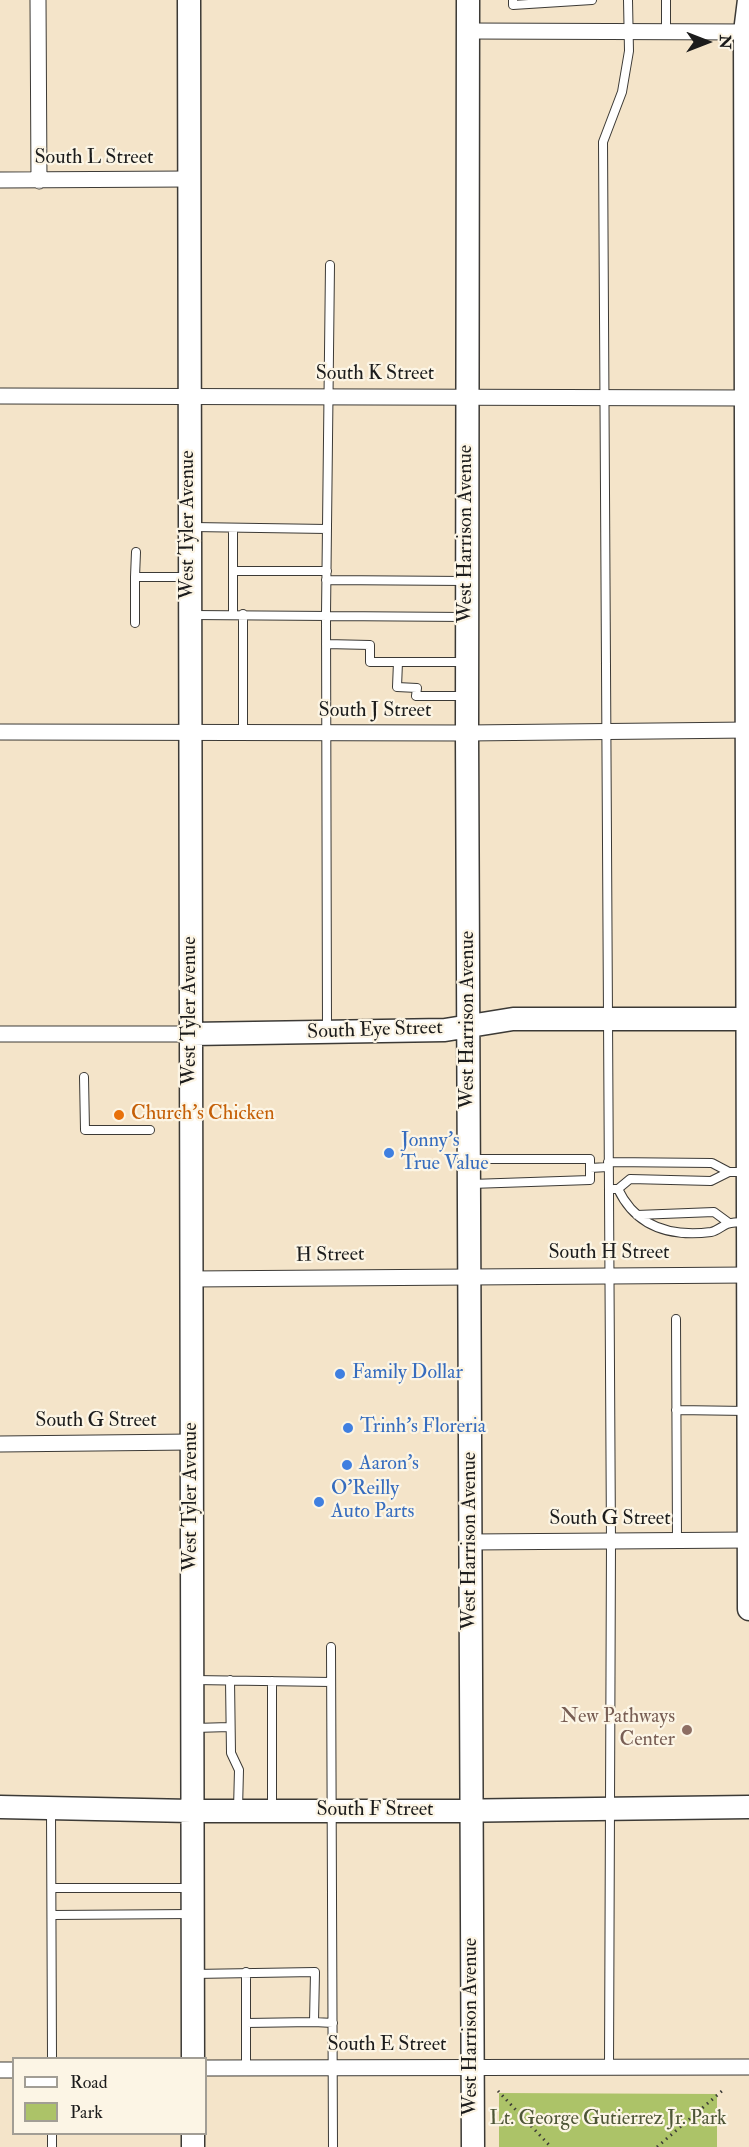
<!DOCTYPE html>
<html>
<head>
<meta charset="utf-8">
<style>
  body { margin:0 }
  #map { position:relative; width:749px; height:2147px; overflow:hidden; background:#f4e4c9; font-family:"IM FELL Double Pica",serif }
  canvas { display:block }
  .legend { position:absolute; left:12px; top:2057px; width:195px; height:78px; box-sizing:border-box; background:#fcf5e5; border:2px solid #a29e95; margin:0; padding:8px 10px; list-style:none; font-size:18px; color:#1c1c1c }
  .legend li { display:flex; align-items:center; gap:12px; height:30px }
  .legend b { width:30px; border:2px solid #a29e95 }
  .north { position:absolute; left:677px; top:12px; width:60px; height:60px; -webkit-text-stroke:4px #fcf5e5; paint-order:stroke; rotate:90deg; font-size:16px; font-weight:700; line-height:24px; text-align:center; color:#1c1c1c }
  .north::after { content:''; display:block; margin:auto; width:21px; height:27px; background:#1c1c1c; clip-path:polygon(50% 0,100% 100%,50% 72%,0 100%) }
</style>
</head>
<body>
<div id="map">
<canvas width="749" height="2147"></canvas>
<ul class="legend">
<li><b style="height:8px;background:#fff"></b>Road</li>
<li><b style="height:16px;background:#acc368"></b>Park</li>
</ul>
<div class="north">N</div>
</div>
<script>
const g = document.querySelector('canvas').getContext('2d');
g.lineJoin = 'round';
function fill(path, color) { g.fillStyle = color; g.fill(path, 'evenodd'); }
function stroke(path, color, width, dash) { g.strokeStyle = color; g.lineWidth = width; g.lineCap = dash ? 'butt' : 'round'; g.setLineDash(dash || []); g.stroke(path); }
function drawText(font, color, halo, rows, align = 'center') {
  g.font = font + ' "IM FELL Double Pica",serif'; g.lineWidth = 4.5; g.setLineDash([]); g.textBaseline = 'middle'; g.strokeStyle = halo; g.fillStyle = color; for (const [text, x, y, turn = 0] of rows) {
    g.save(); g.translate(x, y); g.rotate((+turn || 0) * Math.PI / 180); g.textAlign = isNaN(turn) ? turn : align; if (halo) g.strokeText(text, 0, 0); g.fillText(text, 0, 0); g.restore();
  }
}
fill(new Path2D(`
  M499 2093 717 2094V2147H499Z`), '#acc368');
const lane = new Path2D(`
  M513 0V5L592 0
  M666 0V32
  M193 527 327 529
  M233 571H327
  M135 577 136 552
  M326 580 466 581
  M233 614V528
  M193 615 466 617
  M135 623V577H188
  M326 644 370 645V662H466
  M398 662 397 687 417 688 416 696H466
  M243 731V614
  M327 1031 326 614 330 265
  M84 1077 85 1130H150
  M470 1159H590V1180L471 1184
  M608 1162 712 1163 729 1172
  M590 1168 608 1167
  M614 1189H618L630 1179 711 1181 729 1172H746
  M618 1189C636 1227 671 1237 711 1232 717 1231 722 1226 727 1224 733 1222 740 1222 746 1222
  M637 1215 714 1212 729 1223
  M676 1319 677 1541
  M676 1410 747 1411
  M331 1647 333 2147
  M194 1680 331 1682
  M230 1680 231 1753 239 1770 238 1809
  M194 1728 230 1727
  M272 1809V1681
  M51 1810 52 2058
  M52 1888H190
  M52 1915 191 1914
  M194 1974 315 1972 314 2022 246 2023V1972
  M314 2022 333 2023
  M246 2023V2068
  M609 2067 611 1541 603 142 622 92 629 51 628 0
  M52 2134V2147`);
const street = new Path2D(`
  M38 0 39 181
  M468 31 749 32
  M0 180 189 179
  M0 396 749 398
  M0 732 467 733 749 730
  M0 1034H191
  M191 1279 749 1275
  M0 1444 191 1442
  M471 1542 749 1540
  M206 2068 749 2067
  M0 2070H14`);
const secondary = new Path2D(`
  M189 0 193 2058
  M468 0 467 733 473 2147
  M749 0 745 32 749 1609
  M191 1034 445 1030 513 1019H749
  M0 1807 191 1811H443L749 1807
  M193 2134V2147`);
stroke(lane, '#3c3a36', 10);
stroke(street, '#3c3a36', 17);
stroke(secondary, '#3c3a36', 25);
stroke(new Path2D(`
  M498 2091 551 2147
  M657 2147 722 2091`), '#3c3a36', 3, [1.5, 4.5]);
stroke(lane, '#fff', 8);
stroke(street, '#fff', 15);
stroke(secondary, '#fff', 22);
for (const [x, y, r, color] of [
  [119,1115,6,"#e8710a"],
  [389,1153,6,"#3f7fe0"],
  [340,1374,6,"#3f7fe0"],
  [348,1428,6,"#3f7fe0"],
  [347,1465,6,"#3f7fe0"],
  [319,1502,6,"#3f7fe0"],
  [687,1730,6,"#8d6e63"]
]) { const dot = new Path2D(); dot.arc(x, y, r, 0, 2 * Math.PI); g.fillStyle = color; g.fill(dot); stroke(dot, '#fcf5e5', 2); }
drawText('20px', '#1c1c1c', '#fcf5e5', [
  ["South L Street",94,159],
  ["South K Street",375,375],
  ["West Tyler Avenue",189,525,-90],
  ["West Harrison Avenue",467,534,-90],
  ["South J Street",375,712],
  ["West Tyler Avenue",191,1011,-90],
  ["West Harrison Avenue",469,1020,-90],
  ["South Eye Street",375,1031,-2],
  ["South H Street",609,1254],
  ["H Street",330,1256,-1],
  ["South G Street",96,1422],
  ["West Tyler Avenue",192,1497,-90],
  ["South G Street",610,1520],
  ["West Harrison Avenue",471,1541,-90],
  ["South F Street",375,1811],
  ["West Harrison Avenue",472,2027,-90],
  ["South E Street",387,2046]
]);
drawText('20px', '#c56008', '#fcf5e5', [
  ["Church's Chicken",131,1115]
], 'left');
drawText('20px', '#366cbe', '#fcf5e5', [
  ["Jonny's",401,1142],
  ["True Value",401,1165],
  ["Family Dollar",352,1374],
  ["Trinh's Floreria",360,1428],
  ["Aaron's",359,1465],
  ["O'Reilly",331,1490],
  ["Auto Parts",331,1513]
], 'left');
drawText('20px', '#785e54', '#fcf5e5', [
  ["New Pathways",675,1718],
  ["Center",675,1741]
], 'right');
drawText('20px', '#4e5637', '#fcf5e5', [
  ["Lt. George Gutierrez Jr. Park",608,2120]
]);
</script>
</body>
</html>
